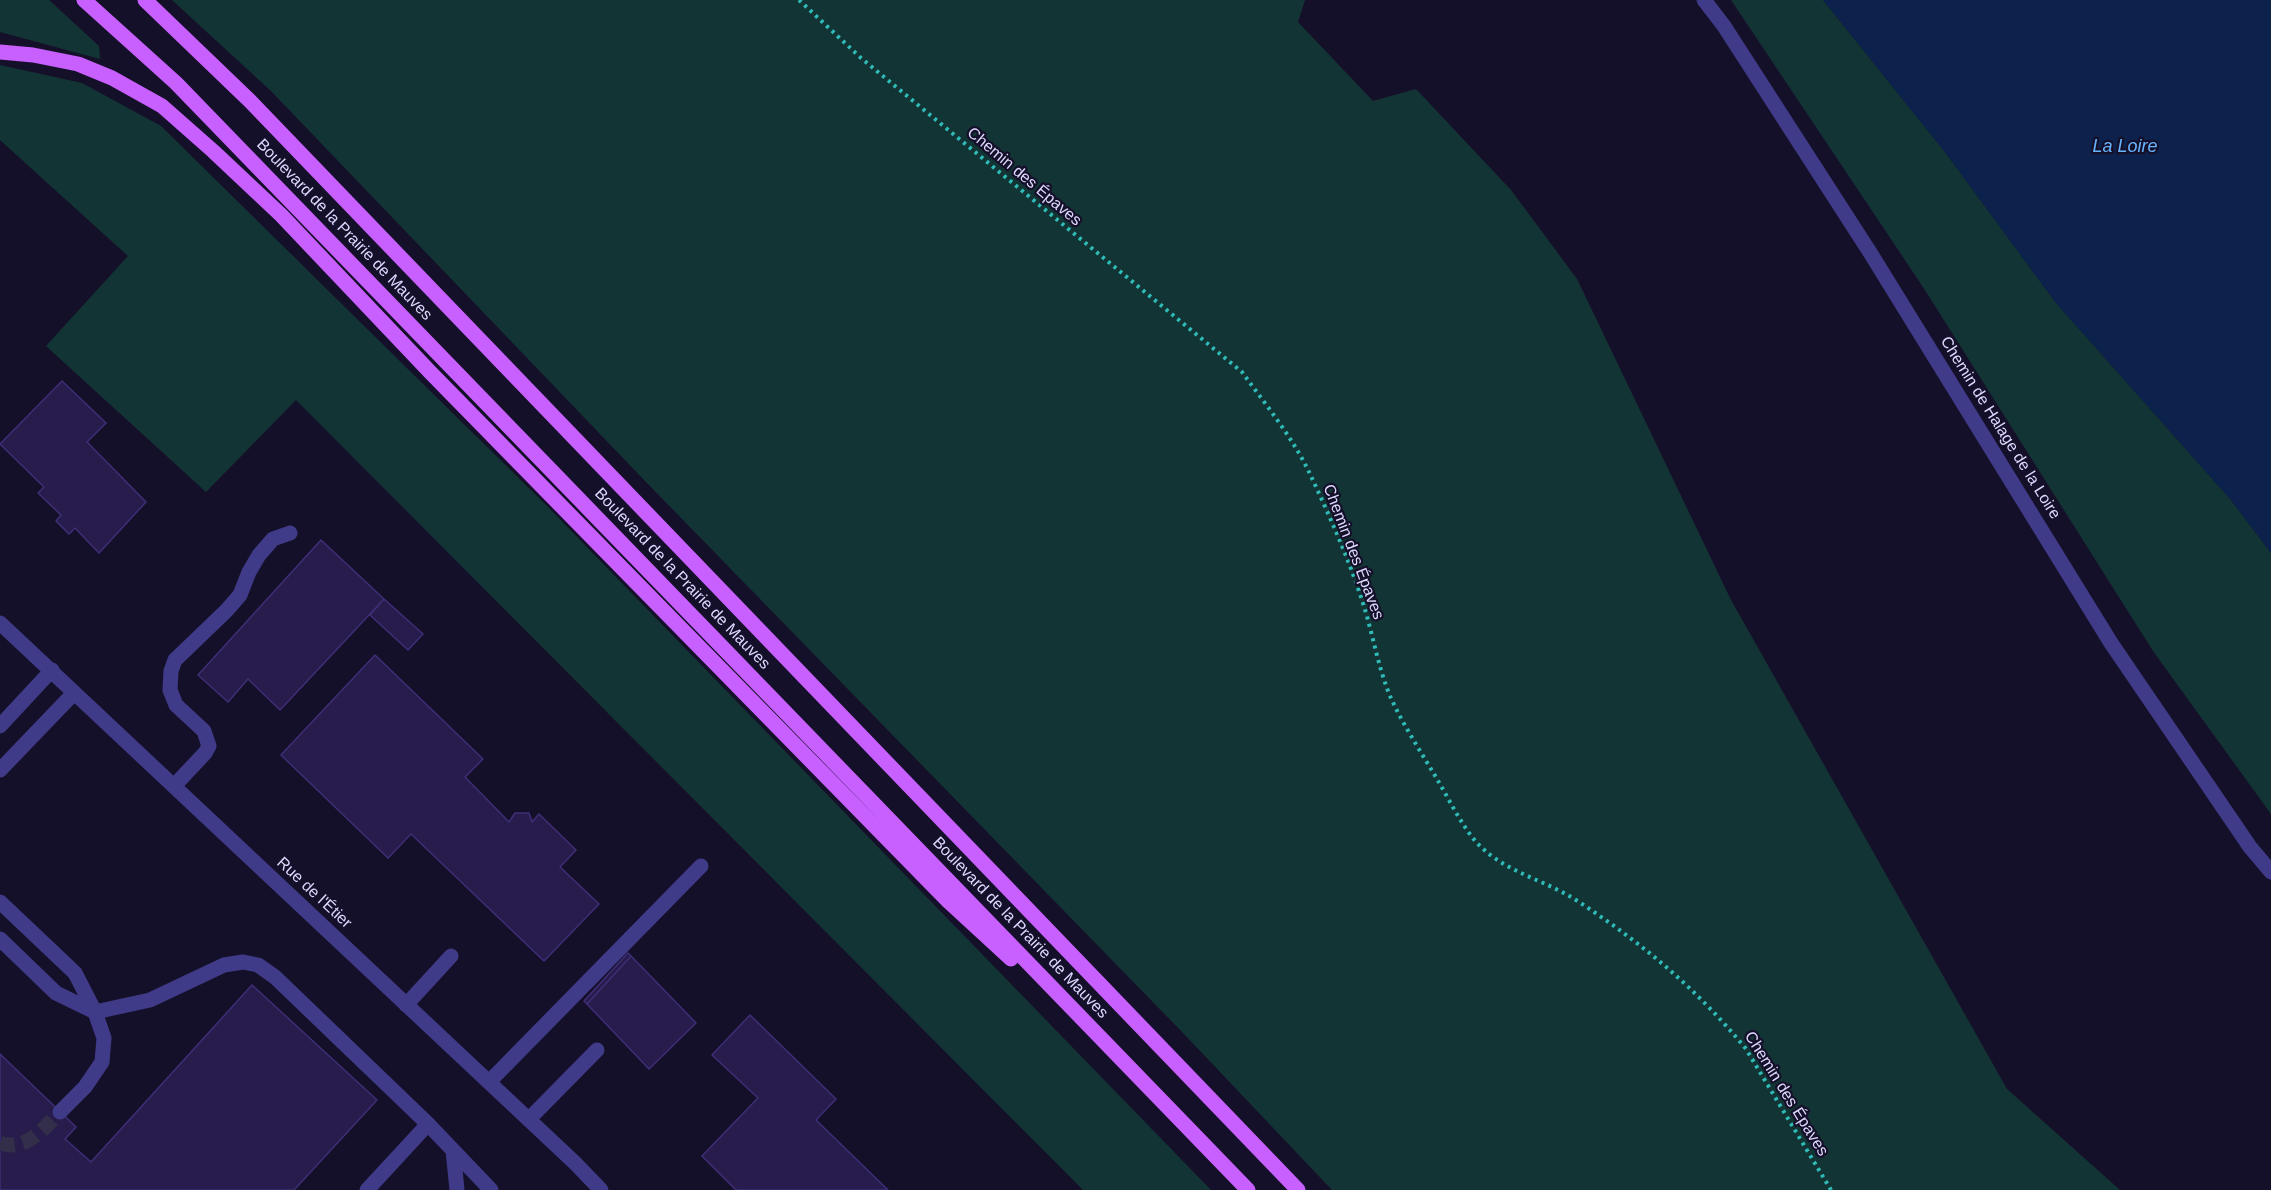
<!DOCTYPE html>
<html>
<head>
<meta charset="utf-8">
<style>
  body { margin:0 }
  canvas { display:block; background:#15102a }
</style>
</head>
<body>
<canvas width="2271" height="1190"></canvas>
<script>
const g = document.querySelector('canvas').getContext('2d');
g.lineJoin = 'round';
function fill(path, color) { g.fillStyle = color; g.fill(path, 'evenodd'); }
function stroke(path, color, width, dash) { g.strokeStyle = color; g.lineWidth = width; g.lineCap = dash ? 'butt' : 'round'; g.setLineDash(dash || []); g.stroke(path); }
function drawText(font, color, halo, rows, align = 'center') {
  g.font = font + ' Arial,sans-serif'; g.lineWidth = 4.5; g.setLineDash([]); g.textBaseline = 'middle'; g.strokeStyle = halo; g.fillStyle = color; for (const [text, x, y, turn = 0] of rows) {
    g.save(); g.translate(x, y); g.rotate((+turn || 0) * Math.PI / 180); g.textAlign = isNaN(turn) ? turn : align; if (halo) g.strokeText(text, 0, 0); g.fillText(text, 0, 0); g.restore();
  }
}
fill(new Path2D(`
  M0 0H49L99 46 100 59 0 32Z
  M172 0H1305L1298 22 1373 101 1416 89 1511 190 1577 279 1731 600 2007 1089 2120 1190H1332L1185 1035 647 483 271 91Z
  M1731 0H1823L1945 152 2056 303 2231 500 2271 553V814L2153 651 1923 287Z
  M0 65 82 83 161 126 546 505 1211 1190H1083L296 400 206 492 46 346 128 256 0 140Z`), '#133434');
fill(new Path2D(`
  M1823 0H2271V553L2231 500 2056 303 1945 152Z`), '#0c224d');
const building = new Path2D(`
  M62 381 106 423 87 442 146 502 99 553 75 528 69 534 56 521 61 515 38 493 44 487 0 444Z
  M321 540 384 599 280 710 248 679 228 702 198 675Z
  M384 599 423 634 408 650 370 615Z
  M375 655 483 759 465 777 509 822 515 813H529L532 822 539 814 576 850 560 867 599 904 544 961 411 834 388 858 281 755Z
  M628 953 631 956 587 1004 584 1001Z
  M631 956 696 1023 649 1069 587 1004Z
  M252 985 377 1100 294 1190H0V1054L76 1127 65 1139 91 1162Z
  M750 1015 836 1099 816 1120 888 1190H736L702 1156 758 1098 712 1055Z`);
fill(building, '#271c4b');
stroke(building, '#3f2e77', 1.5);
stroke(new Path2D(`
  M0 1143C26 1152 43 1129 60 1112`), '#332e4a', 15, [15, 8]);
stroke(new Path2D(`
  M799 0 861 58 1242 372C1266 405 1293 438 1310 474 1331 519 1352 566 1366 613 1374 641 1379 669 1390 696 1403 725 1421 752 1437 779 1447 796 1456 814 1467 830 1493 870 1538 876 1576 900 1642 943 1696 988 1746 1049L1831 1190`), '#2fbcb8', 4, [3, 4.5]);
stroke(new Path2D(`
  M1704 0 1724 26 1871 254 2111 643 2250 847 2271 872
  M0 623 575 1163 601 1190
  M0 726 52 670
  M0 770 74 693
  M174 786 205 753 209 746 204 731 176 705 170 690 171 671 175 660 227 610 240 595 249 572 259 555 273 539 290 533
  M0 902 75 973 95 1012 104 1038 102 1062 85 1087 60 1112
  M0 939 56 993 95 1012 150 1000 224 965 243 962 258 965 275 977 428 1124 491 1190
  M406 1005 451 956
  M489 1082 701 866
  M529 1119 597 1050
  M453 1150 457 1190
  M367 1190 428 1124`), '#403b89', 15);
stroke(new Path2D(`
  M84 0 176 83 1248 1190
  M145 0 250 101 1298 1190
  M0 52 33 55 78 64 112 78 162 106 213 151 281 215 430 372 948 901 1011 959`), '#c860ff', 15);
drawText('16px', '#ded9ff', '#15102a', [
  ["Chemin des Épaves",1024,177,40],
  ["Boulevard de la Prairie de Mauves",344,230,46],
  ["Chemin de Halage de la Loire",2000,428,58],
  ["Chemin des Épaves",1353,552,69],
  ["Boulevard de la Prairie de Mauves",682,579,46],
  ["Rue de l'Étier",314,893,43],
  ["Boulevard de la Prairie de Mauves",1020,928,46],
  ["Chemin des Épaves",1786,1094,58]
]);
drawText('italic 18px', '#67b4ff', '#15102a', [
  ["La Loire",2125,147]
]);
</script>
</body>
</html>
